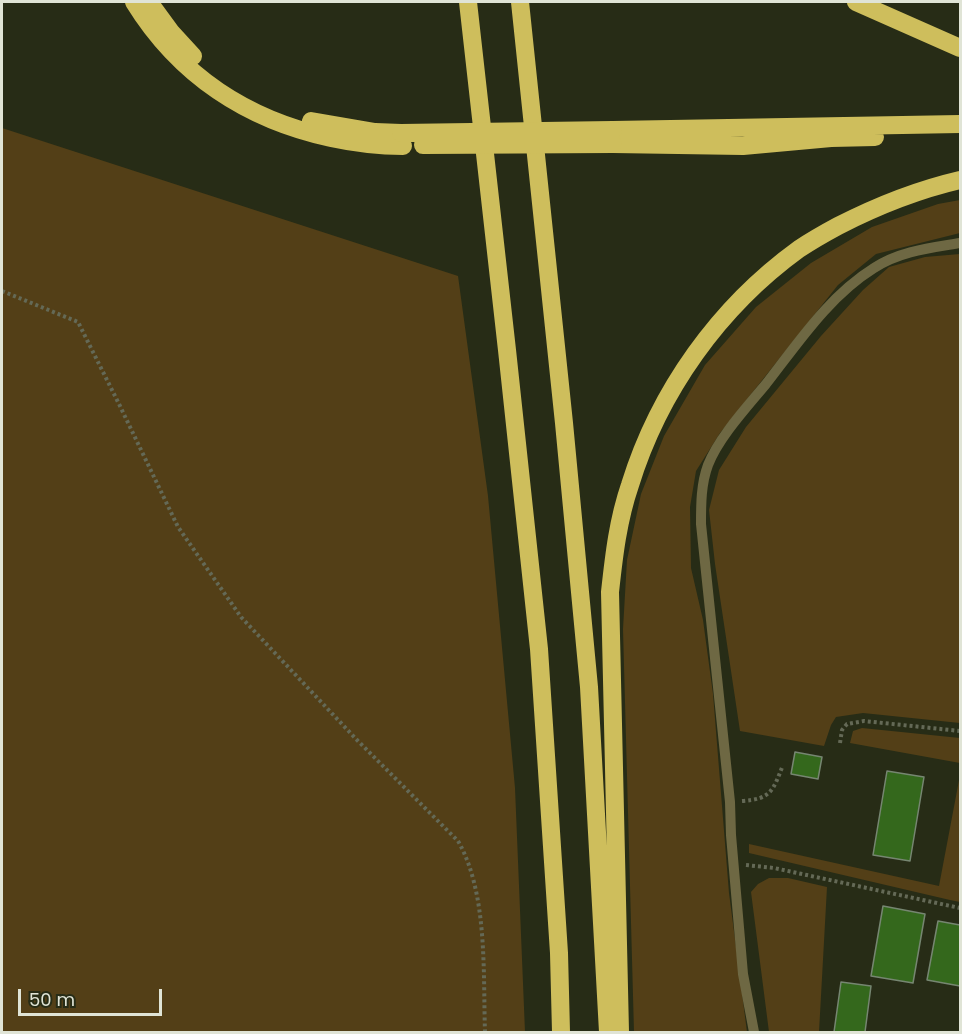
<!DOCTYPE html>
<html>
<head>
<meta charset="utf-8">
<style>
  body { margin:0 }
  #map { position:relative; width:962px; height:1034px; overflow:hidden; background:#272c16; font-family:Poppins,sans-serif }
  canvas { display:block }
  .frame { position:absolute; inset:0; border:3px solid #e0e4d6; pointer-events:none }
  .scale { position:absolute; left:18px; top:989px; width:144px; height:27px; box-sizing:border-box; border:3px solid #e0e4d6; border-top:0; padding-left:8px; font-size:18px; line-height:21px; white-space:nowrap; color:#e0e4d6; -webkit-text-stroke:4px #272c16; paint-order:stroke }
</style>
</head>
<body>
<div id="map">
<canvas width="962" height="1034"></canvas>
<div class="frame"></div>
<div class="scale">50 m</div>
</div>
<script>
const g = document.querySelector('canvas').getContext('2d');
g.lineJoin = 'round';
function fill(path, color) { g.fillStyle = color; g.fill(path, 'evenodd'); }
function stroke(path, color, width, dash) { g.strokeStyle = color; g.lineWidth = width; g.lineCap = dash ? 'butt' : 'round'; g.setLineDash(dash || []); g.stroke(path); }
fill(new Path2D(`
  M2 128 458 276 488 496 515 788 525 1032H2Z
  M960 200V233L876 254 838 285 720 433 696 471 690 507 691 568 703 620 713 694 729 893 747 1032H634L623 629 627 560 641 494 664 436 705 365 756 307 811 263 872 227 938 204Z
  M960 254V723L863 713 836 717 831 725 824 746 740 731 715 564 709 510 719 470 746 427 821 336 863 290 889 267 925 257Z
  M862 728 960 738V763L850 743 853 731Z
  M960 775V902L950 900 749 853V844L939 886Z
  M769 878H788L827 887 819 1032H769L751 892 758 884Z`), '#533f17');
const building = new Path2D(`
  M795 752 822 757 818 779 791 774Z
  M887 771 924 777 910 861 873 855Z
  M883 906 925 914 913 983 871 976Z
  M938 921 960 925V986L927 980Z
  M841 982 871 986 865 1032H834Z`);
fill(building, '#34681c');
stroke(building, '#768671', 1.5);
stroke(new Path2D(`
  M2 291 78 322 119 404 178 527 241 617 357 740 458 841C488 893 483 974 485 1032
  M840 743 842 730 847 724 864 721 960 731
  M742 801C772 799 773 790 783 765
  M746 865 774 868 960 908`), '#646956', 4, [3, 3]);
stroke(new Path2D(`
  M754 1032 743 974 731 835 730 802 701 524C701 504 701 484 708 465 719 437 747 407 766 384 798 343 829 296 874 268 900 251 930 248 960 243`), '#6e6843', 10);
stroke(new Path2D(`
  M134 2C179 75 247 120 331 138 354 143 379 146 403 146
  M149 2 171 32 193 56
  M468 2 507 350 539 649 559 953 561 1032
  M520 2 564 423 589 687 608 1032
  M856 2 960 48
  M311 121 375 132 401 133
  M613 130 960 124
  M613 144 743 146 831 138 875 137
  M620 1032 610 592C614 555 618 520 630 485 659 391 719 307 799 249 811 241 825 233 838 226 877 206 917 190 960 180`), '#cebe5c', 18);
stroke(new Path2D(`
  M401 133 613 130
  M423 145 613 144`), '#cebe5c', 18);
</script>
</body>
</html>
